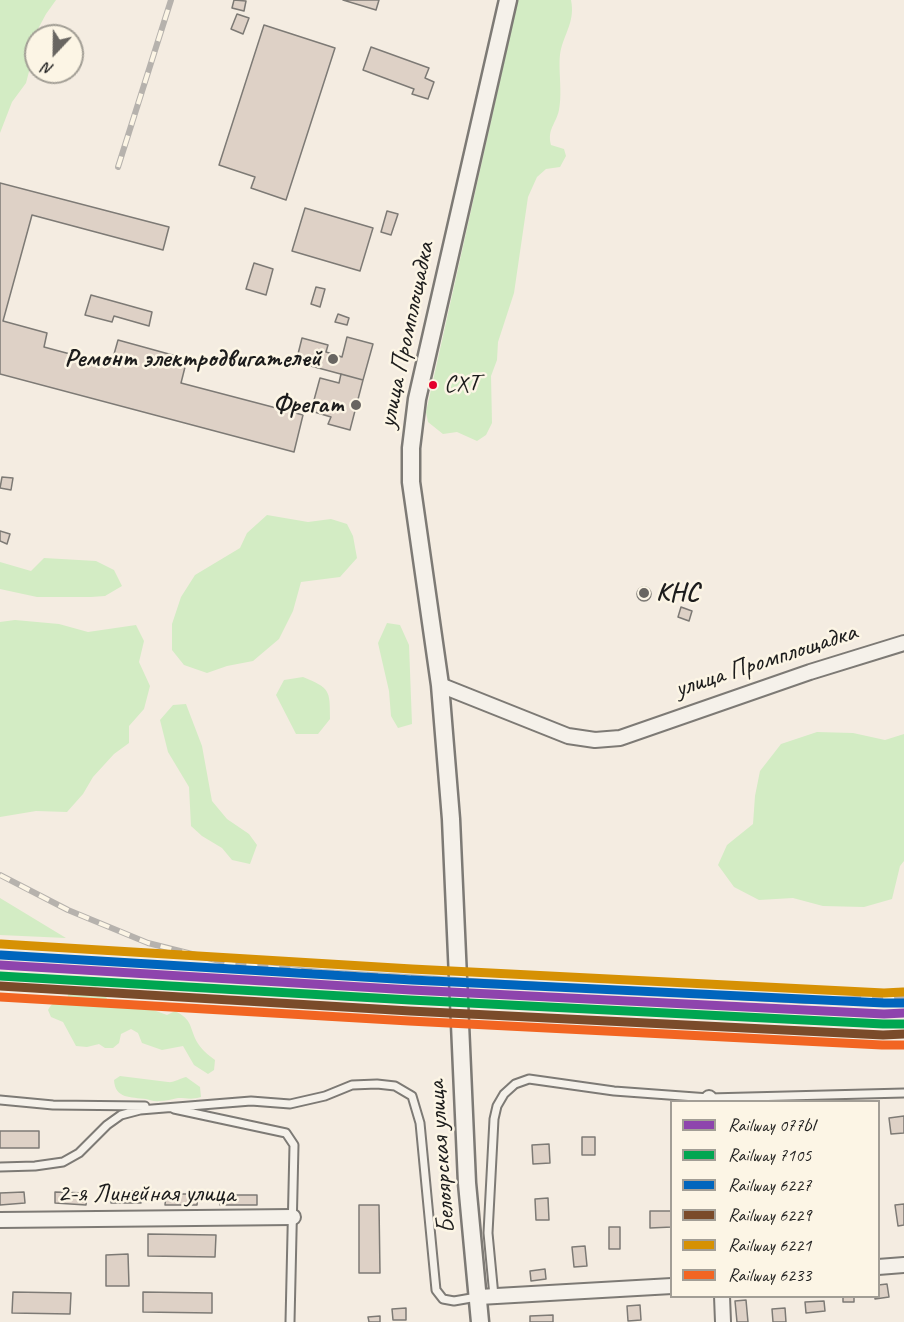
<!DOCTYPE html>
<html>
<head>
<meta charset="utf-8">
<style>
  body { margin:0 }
  #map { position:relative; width:904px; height:1322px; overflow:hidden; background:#f4ece1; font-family:Caveat,sans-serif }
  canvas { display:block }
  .legend { position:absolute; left:670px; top:1100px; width:210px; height:198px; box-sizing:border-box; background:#fcf5e5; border:2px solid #a29e95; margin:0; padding:8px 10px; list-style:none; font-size:18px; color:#1c1c1c }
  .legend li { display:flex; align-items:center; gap:12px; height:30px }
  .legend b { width:30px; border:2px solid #a29e95 }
  .north { position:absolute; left:24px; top:24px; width:60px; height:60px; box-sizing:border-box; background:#fcf5e5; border:2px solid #a29e95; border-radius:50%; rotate:202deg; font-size:16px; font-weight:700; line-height:24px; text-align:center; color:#1c1c1c }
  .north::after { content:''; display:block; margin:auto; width:21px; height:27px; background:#686561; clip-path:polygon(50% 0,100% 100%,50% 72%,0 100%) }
</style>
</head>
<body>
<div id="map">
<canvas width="904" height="1322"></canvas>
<ul class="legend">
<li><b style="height:8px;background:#8e44ad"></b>Railway 077Ы</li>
<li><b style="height:8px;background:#00a651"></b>Railway 7105</li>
<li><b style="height:8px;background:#0065bd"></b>Railway 6227</li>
<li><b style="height:8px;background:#7a4b2a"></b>Railway 6229</li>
<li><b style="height:8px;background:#d69104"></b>Railway 6221</li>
<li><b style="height:8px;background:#f26522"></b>Railway 6233</li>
</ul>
<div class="north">N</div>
</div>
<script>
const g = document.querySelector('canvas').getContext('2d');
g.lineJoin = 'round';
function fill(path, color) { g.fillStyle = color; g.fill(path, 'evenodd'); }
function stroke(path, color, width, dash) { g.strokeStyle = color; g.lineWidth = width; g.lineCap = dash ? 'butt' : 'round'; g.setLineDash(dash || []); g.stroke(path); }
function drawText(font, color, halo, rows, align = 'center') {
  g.font = font + ' Caveat,sans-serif'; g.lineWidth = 5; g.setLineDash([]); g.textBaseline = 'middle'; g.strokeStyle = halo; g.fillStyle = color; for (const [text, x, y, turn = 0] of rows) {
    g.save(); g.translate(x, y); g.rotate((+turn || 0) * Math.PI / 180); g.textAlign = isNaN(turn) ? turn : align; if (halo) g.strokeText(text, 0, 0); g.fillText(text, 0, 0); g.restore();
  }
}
fill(new Path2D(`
  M0 0H56L46 14 31 42 32 60 26 83 12 102 0 133Z
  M518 0H571C575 20 566 31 561 49 557 64 563 91 559 110 556 124 547 129 551 145L564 149 566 156 560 167 546 169 537 177 528 197 514 293 498 342 497 360 491 376 492 423 486 435 477 441 457 432 443 434 428 422 426 412Z
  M267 515 308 522 331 519 347 524 353 536 357 558 340 577 301 582 293 611 279 639 253 661 227 666 207 673 184 665 172 650V624L181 597 195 575 240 548 247 533Z
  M44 558 96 561 114 570 122 586 105 596 91 597H37L0 589V562L31 571Z
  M15 620 59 624 88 632 136 625 144 641 139 662 150 686 144 709 129 726V743L114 754 93 777 83 794 67 812 36 811 0 817V622Z
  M387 623 400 625 409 645 412 724 398 728 391 716 389 691 378 643Z
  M303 677C330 688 330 690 330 719L318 734H296L276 695 284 680Z
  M186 704 202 746 212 801 227 819 249 834 257 845 250 864 232 860 222 848 202 836 191 826 189 787 168 752 160 720 173 705Z
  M817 732 853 733 885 740 904 734V861L900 866 892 899 864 907 823 906 793 898 759 900 734 887 718 865 727 845 753 824 755 796 760 771 781 744Z
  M0 898 66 938 0 935Z
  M94 985 103 990 110 1005 122 1008 145 1007 167 1015 175 1011C193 1020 189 1027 197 1042 201 1049 208 1055 215 1060L214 1070 208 1074 194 1065 183 1046 162 1050 142 1043 138 1033 131 1029 121 1034 119 1043 113 1048H105L99 1044 87 1047 76 1046 63 1022 51 1017 48 1010C52 1002 59 1000 67 998L69 992Z
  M120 1076C136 1078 152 1080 168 1082 173 1083 181 1078 186 1077L200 1087 201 1097C192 1100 187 1098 178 1098 172 1099 166 1101 159 1101 154 1102 151 1100 146 1099 131 1097 115 1099 114 1080Z`), '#d3ecc4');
const building = new Path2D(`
  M234 0 246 1 244 11 232 8Z
  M343 0H379L376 10Z
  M237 14 249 18 243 34 231 29Z
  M264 25 335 48 286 200 251 188 255 177 219 165Z
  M371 47 429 68 425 78 434 82 428 99 412 94 414 89 363 70Z
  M0 183 169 227 163 250 32 215 3 321 47 333 44 347 111 365 118 340 187 359 181 383 303 415 294 452 0 374Z
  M305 208 373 228 360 271 292 251Z
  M387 211 398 214 391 235 381 232Z
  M254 263 273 269 266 295 246 289Z
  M316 287 325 289 320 307 311 304Z
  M91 295 152 312 149 326 114 316 112 322 85 315Z
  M338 314 349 318 347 325 335 322Z
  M347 337 373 344 363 380 296 362 302 338 328 345 326 352 342 357Z
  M341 374 363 380 350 430 328 424 331 417 311 411 320 378 339 383Z
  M2 477 13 478 11 490 0 488Z
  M0 531 10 534 7 544 0 541Z
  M637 594a7 7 0 1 1 14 0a7 7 0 1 1-14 0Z
  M681 607 692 611 689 621 678 617Z
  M904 1116V1133L891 1134 889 1118Z
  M0 1131H39V1148H0Z
  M582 1137H595V1155H582Z
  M549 1144 550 1163 533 1164 532 1145Z
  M111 1191H141V1203H111Z
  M24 1192 25 1203 0 1205V1193Z
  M55 1192 87 1193 86 1205 55 1203Z
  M166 1194H198L197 1205H165Z
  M221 1195H257V1205H220Z
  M548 1198 549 1220H536L535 1199Z
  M904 1204V1225L898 1226 895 1205Z
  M359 1205H379L380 1273H359Z
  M650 1211H672V1227L650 1228Z
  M609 1227H620V1249H609Z
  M148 1234 216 1235 215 1257 148 1256Z
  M585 1246 587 1266 574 1267 572 1247Z
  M128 1254 129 1286H106V1255Z
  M545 1269 546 1279 531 1281 530 1271Z
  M887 1284 889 1297 875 1299V1296H878V1285Z
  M13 1292 71 1293 70 1314 12 1313Z
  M143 1292 212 1293V1313L143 1312Z
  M843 1296H854V1302H843Z
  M746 1300 748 1322H737L735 1301Z
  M824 1301 825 1311 806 1313 805 1302Z
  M640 1305 641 1320 628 1321 627 1306Z
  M406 1308V1320H393L392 1309Z
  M785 1308 786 1322H773L772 1309Z
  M553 1315V1322H530V1316Z
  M380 1316V1322H369L368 1317Z`);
fill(building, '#ded1c6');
stroke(building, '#7d7a75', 1.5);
const service = new Path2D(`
  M0 1100 53 1105 145 1106
  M174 1109 286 1133 294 1145 290 1322
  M0 1167 35 1166 63 1162 79 1153 107 1125 121 1115 140 1110 251 1101 290 1104 325 1096 352 1085 377 1084 395 1086 412 1096 420 1123 436 1290 443 1299 454 1301 477 1297
  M494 1296 488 1233 494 1119 497 1106 504 1094 515 1084 529 1079 614 1091 709 1098 904 1093`);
const minor = new Path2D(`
  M440 685 568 736 595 740 620 738 810 672 904 643
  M709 1098V1102
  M0 1220 293 1217
  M878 1267 904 1265
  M722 1296 723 1322
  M479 1297 672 1286`);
const tertiary = new Path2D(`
  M480 1322 467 1183 451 819 440 685 411 482V448L417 399 508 0`);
stroke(service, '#7d7a75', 11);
stroke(minor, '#7d7a75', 18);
stroke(tertiary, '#7d7a75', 21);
stroke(service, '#f5f1ea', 7);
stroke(minor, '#f5f1ea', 14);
stroke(tertiary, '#f5f1ea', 16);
const rail = new Path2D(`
  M118 167 171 0
  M0 875 68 910 148 943 232 964 322 972 805 1001 904 997`);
stroke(rail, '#b6b2ad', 6);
stroke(rail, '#fcf5e5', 4, [11]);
stroke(new Path2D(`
  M0 965 411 990 884 1014 904 1013`), '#8e44ad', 9);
stroke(new Path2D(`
  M0 976 410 1000 883 1024H904`), '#00a651', 9);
stroke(new Path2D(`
  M1 955 412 980 884 1003H903`), '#0065bd', 9);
stroke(new Path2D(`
  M0 986 410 1011 883 1035 904 1034`), '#7a4b2a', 9);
stroke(new Path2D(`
  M1 944 412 969 884 993 903 992`), '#d69104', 9);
stroke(new Path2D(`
  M0 997 409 1021 882 1045H904`), '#f26522', 9);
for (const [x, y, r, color] of [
  [333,359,6,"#686561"],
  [433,385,5,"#e4002b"],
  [356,405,6,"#686561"],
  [644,593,6,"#686561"]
]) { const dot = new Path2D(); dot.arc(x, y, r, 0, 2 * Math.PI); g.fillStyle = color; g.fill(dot); stroke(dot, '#fcf5e5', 2); }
drawText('24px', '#1c1c1c', '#fcf5e5', [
  ["СХТ",444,385]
], 'left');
drawText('26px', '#1c1c1c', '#fcf5e5', [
  ["улица Промплощадка",407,335,-78],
  ["улица Промплощадка",766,661,-18],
  ["Белоярская улица",442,1157,-94],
  ["2-я Линейная улица",146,1194]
]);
drawText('bold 26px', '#1c1c1c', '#fcf5e5', [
  ["Ремонт электродвигателей",321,359],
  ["Фрегат",344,405],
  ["КНС",656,593,"left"]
], 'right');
</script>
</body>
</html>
